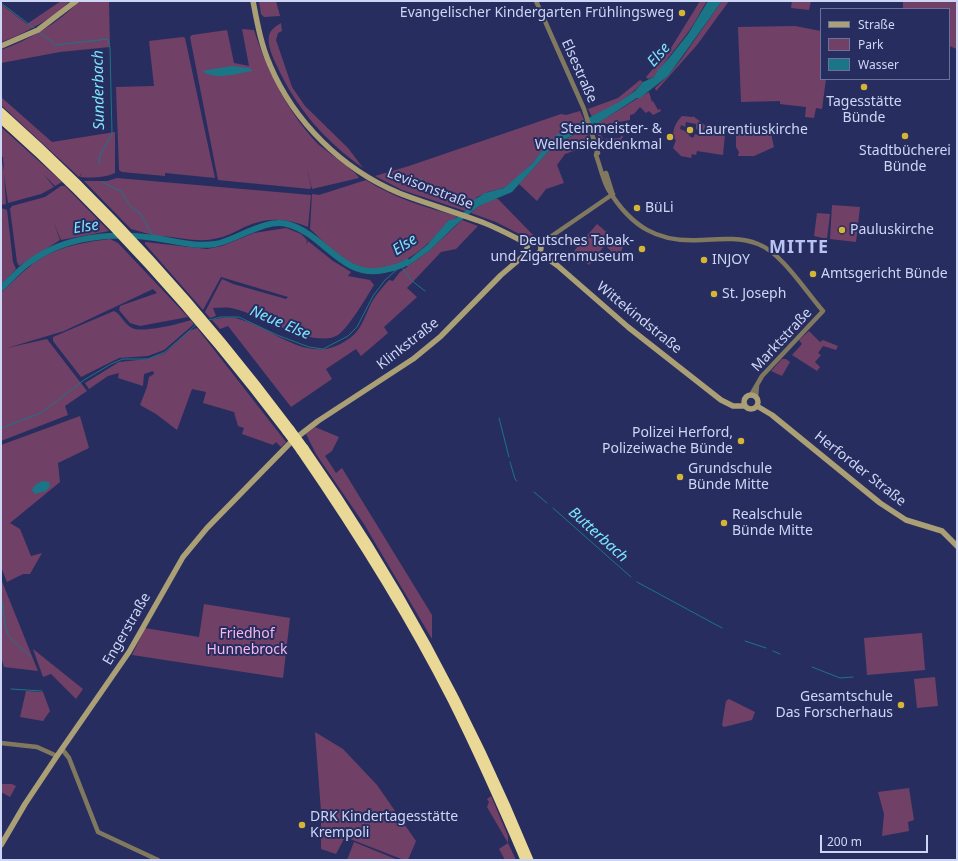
<!DOCTYPE html>
<html>
<head>
<meta charset="utf-8">
<style>
  body { margin:0 }
  #map { position:relative; width:958px; height:861px; overflow:hidden; background:#272e5f; font-family:"Noto Sans",sans-serif }
  canvas { display:block }
  .frame { position:absolute; inset:0; border:2px solid #ced6f5; pointer-events:none }
  .legend { position:absolute; left:820px; top:8px; width:130px; height:72px; box-sizing:border-box; background:#272e5f; border:1px solid #6a719b; margin:0; padding:5px 7px; list-style:none; font-size:12px; color:#ced6f5 }
  .legend li { display:flex; align-items:center; gap:8px; height:20px }
  .legend b { width:20px; border:1px solid #6a719b }
  .scale { position:absolute; left:820px; top:835px; width:108px; height:18px; box-sizing:border-box; border:2px solid #ced6f5; border-top:0; padding-left:5px; font-size:12px; line-height:14px; white-space:nowrap; color:#ced6f5; -webkit-text-stroke:3px #272e5f; paint-order:stroke }
</style>
</head>
<body>
<div id="map">
<canvas width="958" height="861"></canvas>
<div class="frame"></div>
<ul class="legend">
<li><b style="height:5px;background:#ab9f75"></b>Straße</li>
<li><b style="height:11px;background:#714067"></b>Park</li>
<li><b style="height:11px;background:#1a7586"></b>Wasser</li>
</ul>
<div class="scale">200 m</div>
</div>
<script>
const g = document.querySelector('canvas').getContext('2d');
g.lineJoin = 'round';
function fill(path, color) { g.fillStyle = color; g.fill(path, 'evenodd'); }
function stroke(path, color, width, dash) { g.strokeStyle = color; g.lineWidth = width; g.lineCap = dash ? 'butt' : 'round'; g.setLineDash(dash || []); g.stroke(path); }
function drawText(font, color, halo, rows, align = 'center') {
  g.font = font + ' "Noto Sans",sans-serif'; g.lineWidth = 4; g.setLineDash([]); g.textBaseline = 'middle'; g.strokeStyle = halo; g.fillStyle = color; for (const [text, x, y, turn = 0] of rows) {
    g.save(); g.translate(x, y); g.rotate((+turn || 0) * Math.PI / 180); g.textAlign = isNaN(turn) ? turn : align; if (halo) g.strokeText(text, 0, 0); g.fillText(text, 0, 0); g.restore();
  }
}
fill(new Path2D(`
  M61 1H70C50 20 26 33 1 42V4L27 24Z
  M79 1H109L110 47 60 52 1 63V50C30 39 58 24 79 1Z
  M259 1H276L280 16 264 17 261 14Z
  M700 1H707C700 12 694 25 686 35 675 49 664 63 654 77L648 79 646 77 671 48Z
  M722 1H729L697 45 656 91 655 88 668 76 682 58Z
  M792 1H811L809 10 791 8Z
  M903 1H957V49L949 46V9H903Z
  M281 23 282 31 278 33 276 40 292 87 305 106 348 148 363 168C325 141 296 108 277 66 273 58 267 45 269 36 270 30 276 26 281 23Z
  M795 26 821 31V79H826L822 109 816 108 814 118 805 117 806 107 780 104V101L741 102 738 27Z
  M242 29 254 30C267 71 287 111 317 143 325 151 356 171 359 178L312 189 307 168 311 187 310 189 218 180 190 37 192 35 227 30 234 63 249 66Z
  M183 37 185 38 215 178 165 173V176L122 172 119 170 116 87 154 86 149 41Z
  M640 80 643 82C629 98 610 108 592 117L588 109 618 98Z
  M649 92 652 102 653 101 658 110 660 109 661 111 653 115 649 111 646 113 640 107 634 114 630 115V120L596 126 603 139 620 138 622 135 623 137 620 141 606 143 600 141 594 125C613 114 631 102 649 92Z
  M1 97 52 142 115 132V173C104 178 92 178 80 177L82 173 79 177 1 105Z
  M580 111 584 120 553 139 532 164 516 179 504 188 488 192 477 197 465 211 402 190 375 176 409 166 561 114 566 115Z
  M682 116 693 117V116L706 126 703 131 725 134 723 155 697 151 696 155 692 154 691 158 681 156 673 148 676 140 673 138C673 129 675 123 682 116ZM686 122 696 124V129L699 131 698 135 695 134 693 138 689 136 690 133 680 129 681 125 685 127Z
  M1 127 62 182 55 186 44 175 54 187 41 194 8 203 4 175 6 204 1 205V158L4 171 3 157 1 156Z
  M587 129 590 145 565 154 557 165 564 183 546 189 537 201 519 184 555 144Z
  M736 129H770L774 147 754 156H738L739 152 736 147Z
  M117 178 311 195 308 227C290 219 271 217 252 224 240 228 230 236 218 238 200 243 182 238 163 236V238L131 229 84 181H107Z
  M366 180C394 198 426 208 458 216L452 221 449 220C429 247 390 282 353 264 337 256 323 241 310 229L312 194 319 195Z
  M61 186H65L109 231 61 240 54 223 60 240 19 266 17 262 10 209 12 206 45 197Z
  M494 199H498L535 237 529 239 496 222 471 213 479 206Z
  M832 205 860 207 856 242 830 239Z
  M1 208 7 210 13 262 16 269 1 285Z
  M817 213 830 214 827 239 814 236Z
  M462 220 478 226 456 249 441 252 407 288 417 297 384 327 388 333 361 356 356 349 326 369 332 379 291 407 228 326 220 329 212 320C220 318 231 316 239 319 278 330 310 368 350 338 364 328 366 310 375 297 379 291 384 286 389 280L393 281 400 272 429 251Z
  M597 224 623 246 619 259 605 245 589 265 574 251Z
  M286 228 301 234 307 240 306 245 308 241 333 261 351 272 348 276 370 280 374 285C366 298 349 327 338 335 314 350 258 313 231 308 225 307 219 308 213 308L216 316 210 318 205 312 222 279 233 284 286 299 288 297 221 277 203 310 145 244V242L207 249 222 246 254 233Z
  M110 239 118 243 188 317 140 326 130 323 119 310 120 306 157 293 153 289 64 331 7 348 47 339 87 391 65 406 68 415 1 441V292C12 283 22 272 34 263 55 247 85 242 110 239Z
  M114 311C121 314 124 324 132 328 143 333 179 324 191 320L194 324 164 350 148 356 119 358 81 377 53 341V337Z
  M197 328 286 442 281 447 276 442 273 445 242 434 244 428 238 426 234 412 203 403 206 392 192 389 177 430 156 414 140 405 147 387 149 377 154 374 153 371 144 374 143 386 118 378 119 373 108 376 89 389 85 383 119 362 148 359 165 353 189 331Z
  M809 331 820 342 823 340 838 346 836 350 823 346 818 353 821 355 815 362 820 367 817 371 792 355 802 344 799 340Z
  M782 359H786L790 362 782 376 771 371Z
  M80 416 89 448 58 463 60 482 10 523 20 529 31 556 42 553 30 574H23L7 582 1 567V445Z
  M315 427 339 437 332 451 325 456 336 473 342 468 432 615V639L364 524 316 454 306 434Z
  M1 579 38 671 4 667 1 657Z
  M204 604 290 618 283 678 132 655 145 628 199 637Z
  M922 633 925 670 867 675 864 638Z
  M33 649 83 689 76 699 51 674 43 677Z
  M935 677 938 706 917 708 914 679Z
  M26 691 43 692 50 711 43 721 20 717Z
  M729 699 755 712 752 720 724 727 722 725 726 701Z
  M315 732 343 749 377 785 416 841 408 860H404L345 837 336 854 321 849V811Z
  M1 784H12L16 786 10 797 1 792Z
  M909 788 914 820 908 822 909 831 882 836 884 814 878 792Z
  M491 796 508 836V843L516 860H505L499 849 508 843 487 807 489 802 487 799Z
  M354 842 398 860H347Z`), '#714067');
fill(new Path2D(`
  M708 1H722L668 76 640 98H637L598 123 555 144 512 192 479 206 457 224 429 251 408 266H401L427 245 449 220C456 221 471 207 472 201L485 193 504 188 532 164 546 146 558 134 619 102 635 91 643 82 654 77 658 70 669 58 688 34Z
  M232 66 249 68 253 71C237 73 216 81 202 71Z
  M42 481 49 482 50 486 46 491 35 494 32 490 35 485Z`), '#1a7586');
stroke(new Path2D(`
  M1 3 34 28
  M39 32 56 45 108 39 110 48 112 134 100 155 99 164
  M420 178C436 195 450 196 472 203
  M102 182 122 192 124 197 132 208 140 213 154 238
  M209 320 221 317H239L277 335 309 347 323 349 348 336 357 327 373 296 385 280 401 266 411 280 425 291
  M499 418 509 457
  M1 428 41 413 84 380 111 364 123 359H148L165 352 197 324
  M510 462 515 479 517 481
  M534 492 547 503
  M553 508 631 577
  M637 582 722 628
  M1 599C6 611 2 623 8 634 12 643 24 649 31 657
  M745 641 766 648
  M773 651 780 654
  M812 667 840 678 853 677
  M11 689 42 691`), '#1a7586', 1);
stroke(new Path2D(`
  M1 288C11 280 19 269 30 262 65 236 113 232 155 238 175 241 194 247 215 244 235 241 265 218 287 224 325 234 341 279 384 270 393 268 400 267 407 262`), '#1a7586', 6);
stroke(new Path2D(`
  M536 1 584 109 598 153
  M597 151 596 155C600 166 603 180 608 189 631 227 658 243 701 240 720 239 740 237 758 244 782 253 806 292 823 311L762 376 751 395
  M606 173 612 192
  M540 244 613 194
  M756 397 757 385
  M1 743 37 747 57 756
  M62 749 69 758 98 832 158 860`), '#80795f', 4.5);
stroke(new Path2D(`
  M253 1C257 22 261 45 270 65 294 122 342 169 399 193 425 203 452 211 479 221 496 227 512 236 528 244
  M1 46 38 30 76 1
  M527 248a7 7 0 1 1 14 0a7 7 0 1 1-14 0Z
  M540 253 558 266 628 327 721 400 733 406H745
  M744 402a7 7 0 1 1 14 0a7 7 0 1 1-14 0Z
  M757 406 772 415 880 503 906 520 942 531 957 546
  M1 845 25 804 57 756 129 652 183 557 207 528 292 441 318 421 413 359 441 336 501 275 528 252`), '#ab9f75', 5.5);
stroke(new Path2D(`
  M1 111C109 207 205 314 291 429
  M1 120C107 214 201 319 286 432
  M305 448C397 579 469 712 530 860
  M300 451C355 531 407 613 451 700 477 752 501 806 524 860`), '#ead896', 7);
stroke(new Path2D(`
  M291 429 305 448
  M286 432 300 451`), '#ead896', 7);
for (const [x, y, r, color] of [
  [682,13,4,"#d5b534"],
  [864,87,4,"#d5b534"],
  [690,130,4,"#d5b534"],
  [905,136,4,"#d5b534"],
  [670,137,4,"#d5b534"],
  [637,208,4,"#d5b534"],
  [842,230,4,"#d5b534"],
  [642,249,4,"#d5b534"],
  [704,260,4,"#d5b534"],
  [813,274,4,"#d5b534"],
  [714,294,4,"#d5b534"],
  [741,441,4,"#d5b534"],
  [680,477,4,"#d5b534"],
  [724,523,4,"#d5b534"],
  [901,705,4,"#d5b534"],
  [302,825,4,"#d5b534"]
]) { const dot = new Path2D(); dot.arc(x, y, r, 0, 2 * Math.PI); g.fillStyle = color; g.fill(dot); stroke(dot, '#272e5f', 1.5); }
drawText('14px', '#ced6f5', '#272e5f', [
  ["Evangelischer Kindergarten Frühlingsweg",674,13,"right"],
  ["Tagesstätte",864,102,"center"],
  ["Bünde",864,118,"center"],
  ["Steinmeister- &",662,129,"right"],
  ["Wellensiekdenkmal",662,145,"right"],
  ["Laurentiuskirche",698,130],
  ["Stadtbücherei",905,151,"center"],
  ["Bünde",905,167,"center"],
  ["BüLi",645,208],
  ["Pauluskirche",850,230],
  ["Deutsches Tabak-",634,241,"right"],
  ["und Zigarrenmuseum",634,257,"right"],
  ["INJOY",712,260],
  ["Amtsgericht Bünde",821,274],
  ["St. Joseph",722,294],
  ["Polizei Herford,",733,433,"right"],
  ["Polizeiwache Bünde",733,449,"right"],
  ["Grundschule",688,469],
  ["Bünde Mitte",688,485],
  ["Realschule",732,515],
  ["Bünde Mitte",732,531],
  ["Gesamtschule",893,697,"right"],
  ["Das Forscherhaus",893,713,"right"],
  ["DRK Kindertagesstätte",310,817],
  ["Krempoli",310,833]
], 'left');
drawText('14px', '#ced6f5', '#272e5f', [
  ["Elsestraße",579,71,66],
  ["Levisonstraße",430,189,21],
  ["Wittekindstraße",639,318,39],
  ["Marktstraße",782,340,-47],
  ["Klinkstraße",408,344,-38],
  ["Herforder Straße",860,469,38],
  ["Engerstraße",127,629,-60]
]);
drawText('14px', '#f9b6eb', '#272e5f', [
  ["Friedhof",247,634],
  ["Hunnebrock",247,650]
]);
drawText('italic 15px', '#7ee6fe', '#272e5f', [
  ["Else",659,55,-49],
  ["Sunderbach",99,90,-91],
  ["Else",86,227,-9],
  ["Else",405,245,-33],
  ["Neue Else",280,323,23],
  ["Butterbach",598,535,42]
]);
g.letterSpacing = '1px';
drawText('bold 18px', '#b9c4f4', '#272e5f', [
  ["MITTE",799,248]
]);
g.letterSpacing = '0px';
</script>
</body>
</html>
